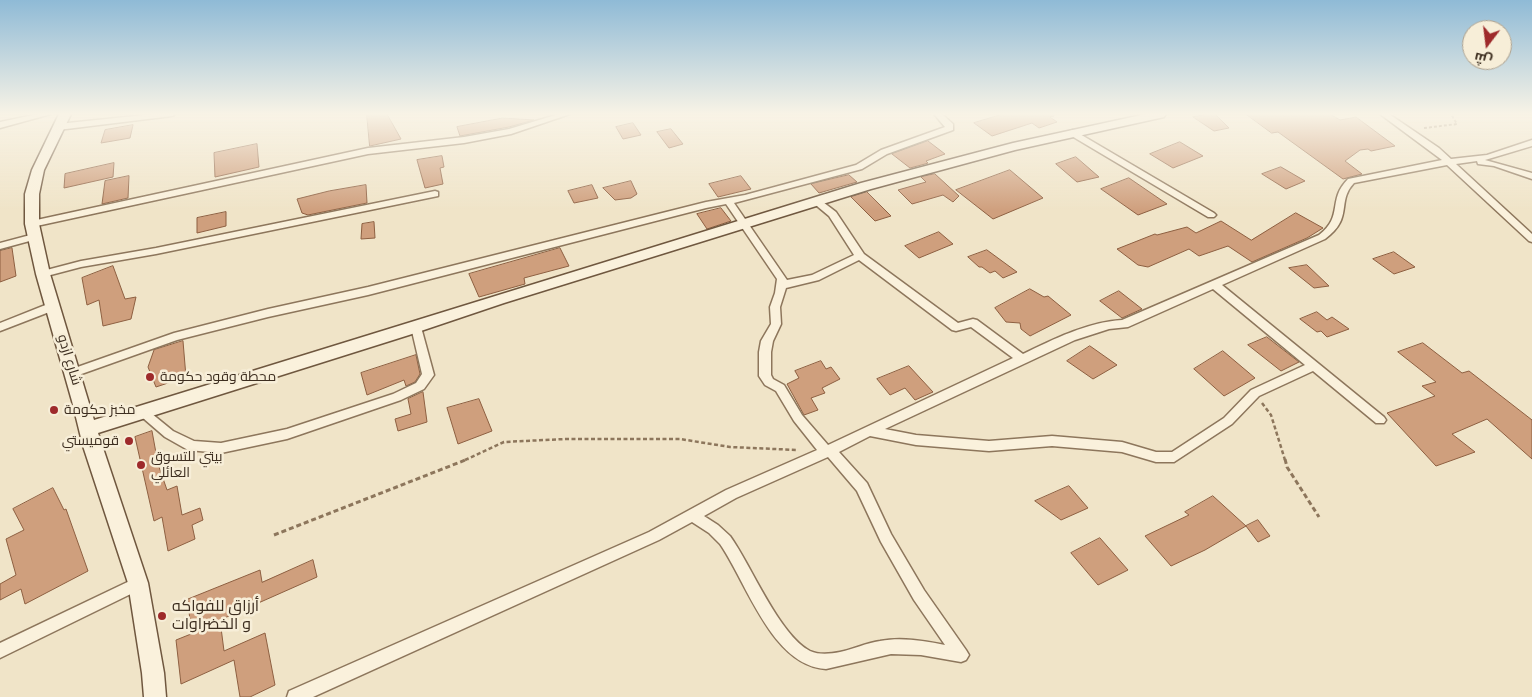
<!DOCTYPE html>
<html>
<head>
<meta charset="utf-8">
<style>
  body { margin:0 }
  #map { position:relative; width:1532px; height:697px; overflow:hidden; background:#f0e4c8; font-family:"Times New Roman",Cairo,serif }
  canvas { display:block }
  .north { position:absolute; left:1462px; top:20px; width:50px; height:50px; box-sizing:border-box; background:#f7eed8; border:1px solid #ada18e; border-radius:50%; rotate:195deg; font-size:14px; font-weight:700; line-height:20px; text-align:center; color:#3d2e20 }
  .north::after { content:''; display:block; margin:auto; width:18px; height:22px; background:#9e2a2b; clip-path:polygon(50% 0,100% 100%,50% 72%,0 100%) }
</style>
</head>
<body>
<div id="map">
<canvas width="1532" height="697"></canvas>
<div class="north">ش</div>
</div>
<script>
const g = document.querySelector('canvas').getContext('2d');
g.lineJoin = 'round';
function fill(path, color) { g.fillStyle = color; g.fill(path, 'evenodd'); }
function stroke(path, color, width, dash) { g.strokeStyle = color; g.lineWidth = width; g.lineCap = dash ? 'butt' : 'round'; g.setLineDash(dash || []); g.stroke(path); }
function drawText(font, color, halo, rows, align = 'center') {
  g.font = font + ' "Times New Roman",Cairo,serif'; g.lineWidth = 5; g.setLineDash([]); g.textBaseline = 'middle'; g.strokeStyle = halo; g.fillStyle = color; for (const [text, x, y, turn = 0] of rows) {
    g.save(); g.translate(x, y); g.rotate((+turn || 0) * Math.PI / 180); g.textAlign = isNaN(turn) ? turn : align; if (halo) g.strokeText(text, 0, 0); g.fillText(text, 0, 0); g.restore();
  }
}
const building = new Path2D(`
  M367 114H387L401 139 370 146Z
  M1003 114H1054V116L1050 117 1057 122 1039 128 1032 123 992 136 974 123Z
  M1208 114H1215L1229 128 1214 131 1193 117Z
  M1246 114H1330L1340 120 1356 117 1395 146 1371 151 1368 149 1360 150 1345 161 1362 174 1343 179 1278 132 1272 133Z
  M503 118 534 120 509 127 460 136 457 127Z
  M633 123 641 135 623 139 616 127Z
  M133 125 130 138 101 143 105 130Z
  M671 129 683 144 669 148 657 132Z
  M928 141 945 154 926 161 928 163 925 164 910 168 892 154Z
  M1180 142 1203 156 1173 168 1150 154Z
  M257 144 259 167 215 177 214 153Z
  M442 156 444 167 440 168 443 184 425 188 417 160Z
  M1076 157 1099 177 1077 182 1056 164Z
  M114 163 113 177 64 188 65 174Z
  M1281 167 1305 181 1286 189 1262 174Z
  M1010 170 1043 198 993 219 956 190Z
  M935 174 959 196 953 202 943 195 912 204 898 190 926 182 921 177Z
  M849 175 857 182 819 193 811 184Z
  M129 176 128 198 102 204 105 181Z
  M741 176 751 189 718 197 709 184Z
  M1129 178 1167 204 1138 215 1101 189Z
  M631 181 637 194 631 198 615 200 603 188Z
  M366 185 367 203 308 215 302 213 297 199 329 191Z
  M592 185 598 198 574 203 568 191Z
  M867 192 891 216 875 221 851 197Z
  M721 208 731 221 707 229 697 214Z
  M226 212V226L197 233V218Z
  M1296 213 1323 228 1307 238 1252 262 1228 246 1199 256 1189 249 1148 267 1138 265 1117 249 1155 234 1157 235 1187 227 1196 233 1221 221 1251 240Z
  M374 222 375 238 361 239 362 224Z
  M939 232 953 244 919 258 905 246Z
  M12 248 16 276 0 282V251Z
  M560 248 569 266 524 278 525 284 479 297 469 274Z
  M987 250 1017 272 1003 278 995 271 990 273 982 267H979L968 257Z
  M1394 252 1415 267 1394 274 1373 259Z
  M1307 265 1329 286 1314 288 1289 268Z
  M113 266 125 299 136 297 131 319 103 326 99 300 87 305 82 278Z
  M1030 289 1044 297 1048 296 1071 315 1030 336 1021 329 1020 323 1006 322 995 308Z
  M1119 291 1142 309 1122 318 1100 301Z
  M1317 312 1327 320 1332 317 1349 329 1327 337 1321 331 1317 332 1300 319Z
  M1267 337 1281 348 1299 362 1281 371 1248 345Z
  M183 341 186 377 156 387 148 367 154 350Z
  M1423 343 1462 373 1469 371 1532 420V459L1487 419 1452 434 1475 452 1436 466 1387 413 1435 396 1422 386 1436 382 1398 352Z
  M1090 346 1117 365 1093 379 1067 361Z
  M1223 351 1255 378 1224 396 1194 369Z
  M416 355 420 374 415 382 406 386 404 380 367 395 361 373Z
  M821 361 826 369 831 367 840 379 822 388 825 393 811 398 818 410 804 415 787 384 799 378 795 371Z
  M909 366 933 392 915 400 905 388 890 395 877 379Z
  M423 392 427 422 398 431 395 419 411 414 408 399Z
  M479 399 492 431 458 444 447 408Z
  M152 431 158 464 167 490 177 486 182 515 200 508 203 520 192 525 195 539 168 551 162 517 154 521 135 437Z
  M1069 486 1088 508 1061 520 1035 501Z
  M53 488 64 510 66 509 88 571 25 604 21 589 0 600V584L16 575 6 539 24 530 13 509Z
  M1213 496 1246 526 1205 550 1171 566 1145 536 1189 515 1185 512Z
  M1258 520 1270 536 1258 542 1246 526Z
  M1100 538 1128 570 1098 585 1071 553Z
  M313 560 317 577 220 620 224 651 265 633 275 685 250 697H240L234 660 181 684 176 640 191 634 188 599 260 570 262 582Z`);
fill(building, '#cf9f7d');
stroke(building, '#8d5f41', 1);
const street = new Path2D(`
  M38 114H51L0 128V122Z
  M154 114H176L172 116 58 130 54 127 58 124Z
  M559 114H570L511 134 464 143 368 154 32 227 27 224 32 221 368 148 464 137 509 129Z
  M934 114H942L953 124V130L887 154 862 169 734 203 787 280 812 275 854 255 829 216 811 201 813 199H819L836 212 864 254 958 323 973 319 977 320 1023 354C1054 339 1088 322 1122 320L1319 235C1344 216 1327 200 1348 179L1442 160 1380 114H1389L1439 148 1451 159 1487 155 1532 140V146L1485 160 1532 173V179L1494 166 1478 164 1477 161 1456 164 1532 234V242L1529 241 1447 165 1354 183C1336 202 1354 218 1325 239L1222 285 1384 417 1386 420 1384 423H1376L1313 371 1259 396 1232 424 1174 462H1156L1122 452 1052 446 989 451 916 445 870 436 839 452 867 483 891 534 924 590 966 650 969 655 966 660 961 662 921 655 891 654 826 669C772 666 747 583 720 544L709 533 692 522 659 540 313 697H287L289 691 649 532 726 490 817 450 794 421 776 391 765 385 759 376V352L761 341 771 324 770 307 775 293 777 279 726 204 706 208 368 295 268 317 177 340 73 377 69 376 67 373 69 370 174 333 268 309 368 287 706 202 745 195 856 165 881 150 945 127ZM859 260 952 330 956 331 971 327 1013 358 828 445 802 415 784 385 773 379 771 375V352L773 341 781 324 780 307 786 288 819 280ZM1213 289 1305 365 1251 390 1224 418 1172 452H1156L1122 442 1052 436 989 441 916 435 885 429 1075 340 1109 329 1128 327ZM828 457 857 491 881 542 914 600 945 645C924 641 902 637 880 641 866 643 854 649 840 652 830 654 819 655 810 651 779 635 751 565 730 536L718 525 704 516 736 498Z
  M1073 130 1214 213 1216 215 1214 217H1208L1070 135V131Z
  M435 191 438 192V196L156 254 81 267 43 277 38 274 39 272 81 261 156 248Z
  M34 234 37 235 39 237 37 239 0 249V243Z
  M53 302 57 303 58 306 57 309 0 331V323Z
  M416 323 421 327 434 375 424 389 401 400 287 439 221 453 188 450 165 437 136 412 138 409H146L173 431 194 441 221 443 287 429 393 394 416 383 422 374 411 327Z
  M138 577 143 578 145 583 143 588 0 658V643Z`);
const secondary = new Path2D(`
  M59 114H71L44 170 39 194V224L50 274 94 420 861 183 1013 143 1146 114H1166L1164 117 1015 150 871 189 504 303 409 335 98 433 148 583 164 673 166 697H144L142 673 128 583 83 446 72 401 36 274 25 224V194L32 170Z`);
stroke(street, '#8d765c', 3);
stroke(secondary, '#6f573f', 3);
stroke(new Path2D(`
  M1424 128 1457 124 1451 114`), '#8d765c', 2, [3, 2]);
stroke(new Path2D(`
  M1262 403 1271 415 1285 460
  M465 460 504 442 566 439H680L730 447 797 450`), '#8d765c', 2.5, [4, 2.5]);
stroke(new Path2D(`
  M1285 459 1287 467 1319 517
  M274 535 468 459`), '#8d765c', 3, [5, 3]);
fill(street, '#faf1dc');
fill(secondary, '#faf1dc');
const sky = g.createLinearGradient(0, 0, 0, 211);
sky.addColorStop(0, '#8fbad6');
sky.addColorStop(0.54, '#f8f3e6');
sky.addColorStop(1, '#f8f3e600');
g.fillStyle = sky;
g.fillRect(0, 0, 1532, 211);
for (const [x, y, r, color] of [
  [150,377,5,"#9e2a2b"],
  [54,410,5,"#9e2a2b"],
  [129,441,5,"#9e2a2b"],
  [141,465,5,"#9e2a2b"],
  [162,616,5,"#9e2a2b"]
]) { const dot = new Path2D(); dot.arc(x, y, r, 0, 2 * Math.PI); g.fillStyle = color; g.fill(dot); stroke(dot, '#f7eed8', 2); }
drawText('14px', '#3d2e20', '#f7eed8', [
  ["شارع ازدو",69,360,73]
]);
drawText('14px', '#3d2e20', '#f7eed8', [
  ["محطة وقود حكومة",160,377],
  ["مخبز حكومة",64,410],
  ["قوميستي",119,441,"right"],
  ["بيتي للتسوق",151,457],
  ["العائلي",151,473]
], 'left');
drawText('16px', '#3d2e20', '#f7eed8', [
  ["أرزاق للفواكه",172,607],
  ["و الخضراوات",172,625]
], 'left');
</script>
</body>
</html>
